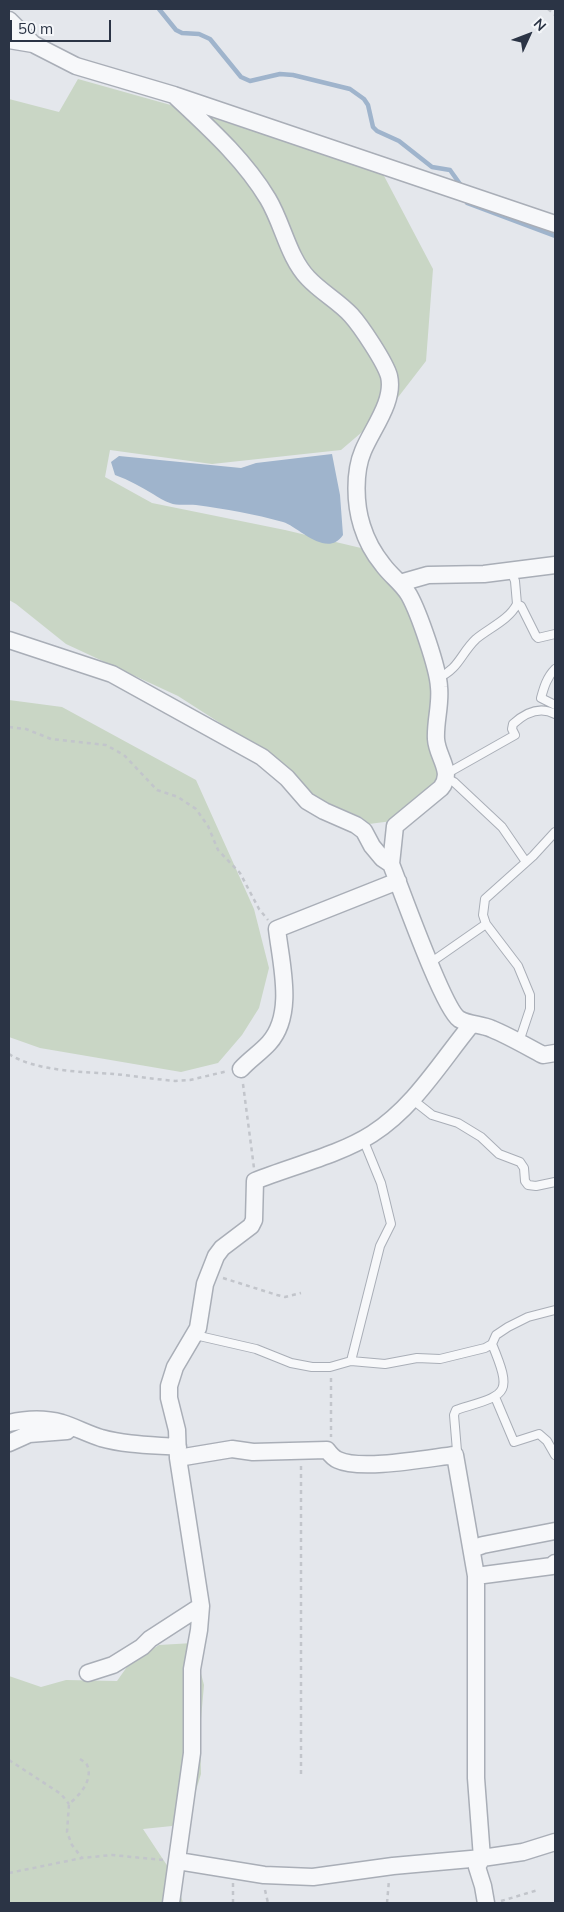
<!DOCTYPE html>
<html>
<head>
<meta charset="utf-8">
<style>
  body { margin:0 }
  #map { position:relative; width:564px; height:1912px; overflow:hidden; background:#e4e7ec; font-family:Mulish,sans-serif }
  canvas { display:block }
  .frame { position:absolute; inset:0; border:10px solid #2b3445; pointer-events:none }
  .north { position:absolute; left:504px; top:10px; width:50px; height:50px; -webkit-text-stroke:4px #f4f6f9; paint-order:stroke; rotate:47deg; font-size:14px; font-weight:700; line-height:20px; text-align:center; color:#2b3445 }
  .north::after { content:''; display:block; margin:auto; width:18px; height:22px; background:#2b3445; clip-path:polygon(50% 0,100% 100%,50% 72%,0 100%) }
  .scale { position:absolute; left:10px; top:20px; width:101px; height:22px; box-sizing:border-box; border:2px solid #2b3445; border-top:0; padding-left:6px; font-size:15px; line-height:18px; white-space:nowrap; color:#2b3445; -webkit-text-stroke:4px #f4f6f9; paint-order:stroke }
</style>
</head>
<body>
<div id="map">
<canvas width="564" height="1912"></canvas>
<div class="frame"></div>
<div class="north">N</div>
<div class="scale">50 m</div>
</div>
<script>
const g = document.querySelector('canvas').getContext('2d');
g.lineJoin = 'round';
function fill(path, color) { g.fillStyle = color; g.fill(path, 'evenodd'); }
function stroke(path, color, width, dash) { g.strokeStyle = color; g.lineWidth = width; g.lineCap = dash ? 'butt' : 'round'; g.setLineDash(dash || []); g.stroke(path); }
fill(new Path2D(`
  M78 79 192 111 383 174 433 269 426 361 389 409 341 450 212 464 110 450 105 477 152 503 285 530 361 548 403 596 434 679 440 775 436 783 392 821 369 824 361 817 316 798 273 757 178 696 66 644 16 604 9 600V99L59 112Z
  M9 700 62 707 196 780 254 909 269 968 259 1008 242 1035 218 1063 181 1072 40 1048 9 1037Z
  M193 1643 204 1685 200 1730 201 1774 193 1800 172 1826 143 1829 176 1879 183 1903H9V1676L41 1687 66 1680 117 1681 129 1664 159 1645Z`), '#c9d6c5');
fill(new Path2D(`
  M332 454 340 495 343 535C327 559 299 527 283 522 255 514 225 509 196 505 188 504 177 506 170 503 164 501 158 497 153 494 141 487 129 480 115 475L111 462 119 456 241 468 256 463Z`), '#9fb4cc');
stroke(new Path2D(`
  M159 9 176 30 182 33 199 34 210 39 241 77 250 81 280 74 293 75 350 89 364 99 368 105 373 127 377 131 399 141 432 167 450 170 460 184
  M465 198 467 203 555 236`), '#9fb4cc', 4.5);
const service = new Path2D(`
  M511 571 515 581 517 604 521 606 536 636 538 638 555 634
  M555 669C547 677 544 687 541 698L555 705
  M438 678C459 669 461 653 476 639 489 628 509 620 517 604
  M446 774 515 735 512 729 513 724C525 713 540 706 555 714
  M446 778 454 782 502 827 526 862
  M430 963 486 924
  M519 1042 530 1009V995L518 966 486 924 483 915 485 899 533 856 555 832
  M413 1100 432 1115 458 1123 481 1137 499 1154 520 1162 524 1168 525 1181 528 1185 536 1186 555 1182
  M195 1335 256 1349 291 1363 312 1367H330L351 1361 385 1364 417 1358 440 1359 485 1348 492 1344 496 1335 508 1327 528 1317 555 1310
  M351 1361 380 1246 391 1224 381 1183 363 1139
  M495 1397 514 1442 539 1434 547 1441 555 1455
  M455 1455 457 1451 454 1415 456 1410C506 1394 514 1397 492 1344`);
const minor = new Path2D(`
  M9 20 33 44
  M9 40 33 44 76 66 174 95 555 224
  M174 95C208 127 244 159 268 199 283 224 288 257 308 278 321 292 338 301 351 315 361 326 385 362 389 376 395 401 372 429 363 451 354 472 355 504 362 526 366 539 374 554 383 565 391 576 402 583 409 595 419 613 438 668 439 687 441 704 435 722 436 739 437 757 454 772 441 788L395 826 391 864
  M400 583 428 575 484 574 555 565
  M9 640 112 674 262 757 287 778 307 801 324 811 356 825 364 831 372 846 382 858 391 864C401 889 443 1008 459 1019 469 1025 481 1024 492 1029 509 1036 526 1046 543 1055L555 1053
  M241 1069C249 1060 261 1052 269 1043 295 1014 281 964 277 929L398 881
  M9 1423C26 1419 44 1418 62 1423 75 1427 88 1434 101 1438 126 1445 152 1445 178 1447
  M9 1443 29 1434 67 1431
  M178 1458 232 1449 253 1452 327 1450C330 1454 333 1458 338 1460 361 1471 429 1458 455 1455L476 1576V1778L482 1858 477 1867 483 1886 486 1903
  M472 1549 483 1545 555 1531
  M476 1576 552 1566 555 1563
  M88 1673 113 1665 142 1647 150 1639 201 1606
  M178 1861 264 1875 313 1877 393 1866 482 1858 523 1852 555 1842
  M171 1903 192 1753V1669L199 1630 201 1606 178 1458 177 1430 169 1398V1386L175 1367 198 1328 205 1284 216 1256 222 1248 251 1226 254 1220 255 1181C292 1166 339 1155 372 1134 414 1107 440 1063 471 1025`);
stroke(service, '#a9aeb7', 10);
stroke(minor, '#a9aeb7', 19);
stroke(new Path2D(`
  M548 9 555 15
  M9 727 26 729 51 739 106 745 124 755 157 790 178 797 196 809 208 826 218 850 240 873 259 909 268 920
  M9 1054C34 1071 84 1072 114 1074 134 1076 154 1079 175 1081L190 1080 228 1071
  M243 1084 254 1168
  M223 1278 277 1295 285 1297 301 1293
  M331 1378V1437
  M80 1759 86 1763C95 1778 80 1795 69 1804L67 1832 72 1845 82 1858
  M9 1760 61 1794 69 1804
  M301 1774V1466
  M9 1873 82 1858 112 1855 163 1860
  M233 1883V1903
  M265 1890 268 1903
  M501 1901 538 1890
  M387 1903 389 1880`), '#c2c5cb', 2.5, [4, 4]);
stroke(service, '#f7f8fa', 8);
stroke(minor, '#f7f8fa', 16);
</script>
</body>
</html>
